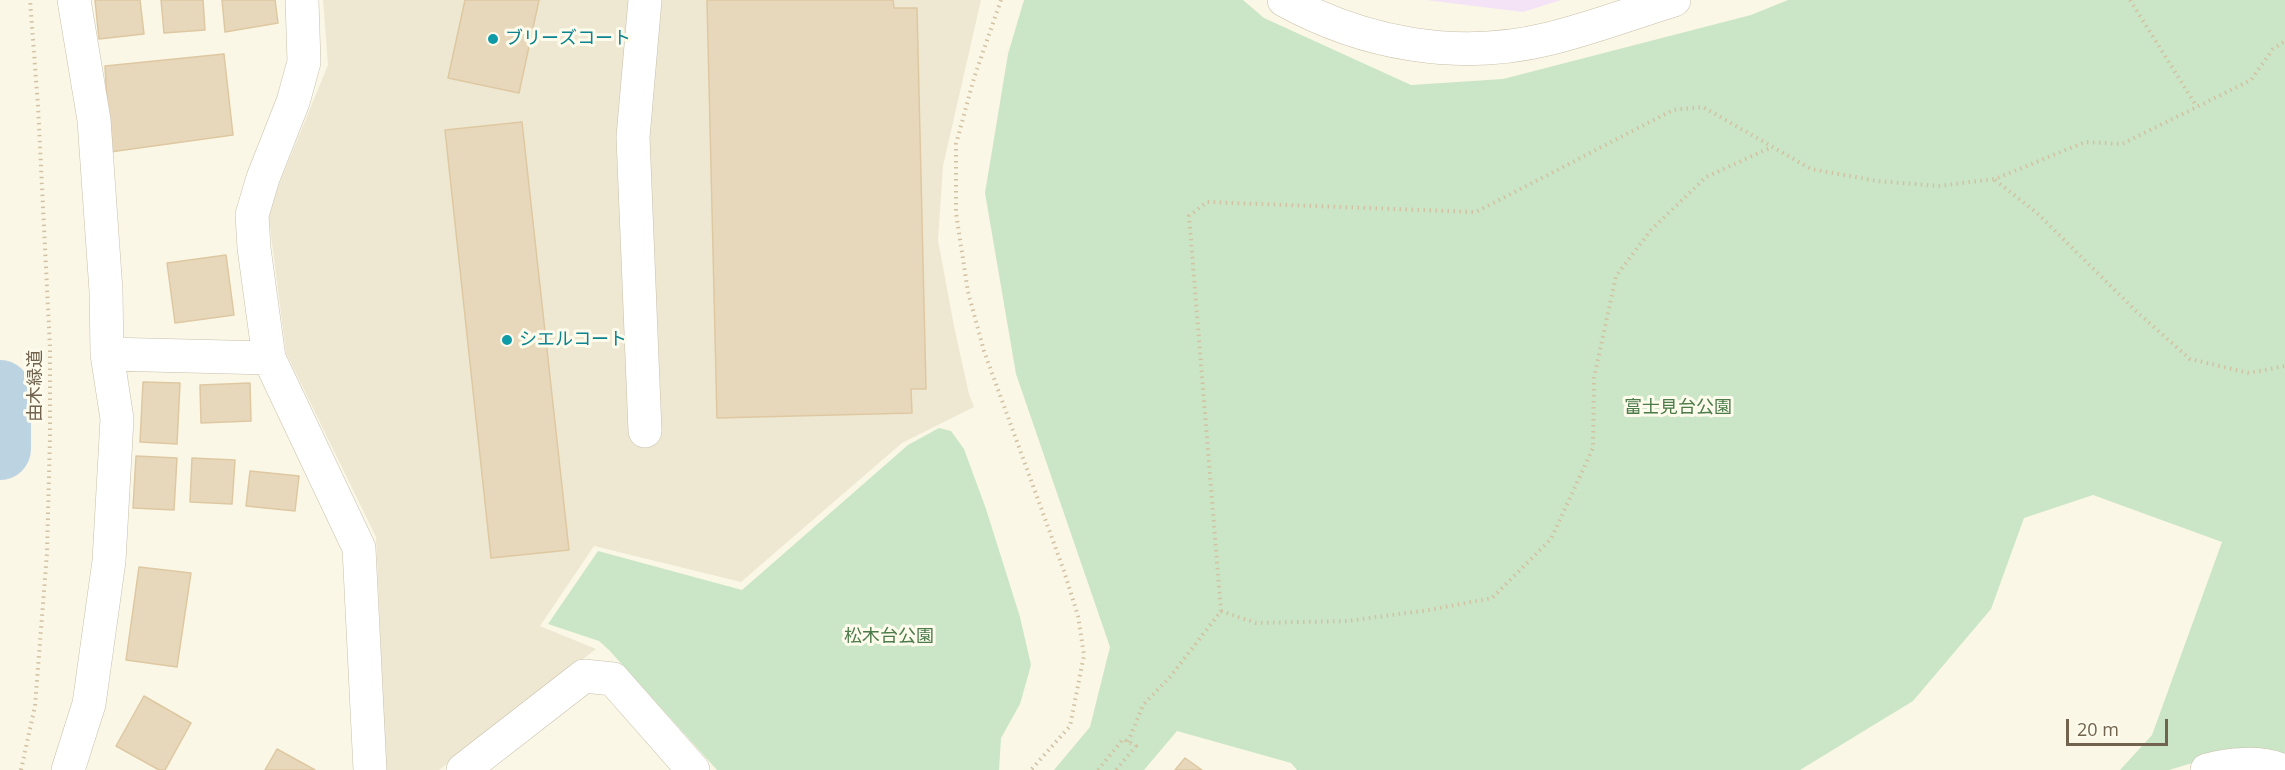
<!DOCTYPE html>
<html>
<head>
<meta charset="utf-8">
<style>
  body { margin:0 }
  #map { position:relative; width:2285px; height:770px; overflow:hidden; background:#faf7e6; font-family:"Open Sans",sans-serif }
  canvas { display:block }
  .scale { position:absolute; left:2066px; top:719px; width:102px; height:27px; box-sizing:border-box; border:3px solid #71634d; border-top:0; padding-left:8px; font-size:18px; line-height:21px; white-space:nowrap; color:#71634d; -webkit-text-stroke:4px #fdfbec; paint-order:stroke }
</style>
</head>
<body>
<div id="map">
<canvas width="2285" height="770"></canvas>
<div class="scale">20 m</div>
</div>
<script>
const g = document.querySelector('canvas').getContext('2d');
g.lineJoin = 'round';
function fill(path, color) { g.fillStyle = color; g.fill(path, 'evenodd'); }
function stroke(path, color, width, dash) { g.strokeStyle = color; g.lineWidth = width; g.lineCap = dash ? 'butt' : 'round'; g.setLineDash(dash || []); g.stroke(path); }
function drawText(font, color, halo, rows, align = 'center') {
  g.font = font + ' "Open Sans","Noto Sans JP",sans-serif'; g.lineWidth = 6; g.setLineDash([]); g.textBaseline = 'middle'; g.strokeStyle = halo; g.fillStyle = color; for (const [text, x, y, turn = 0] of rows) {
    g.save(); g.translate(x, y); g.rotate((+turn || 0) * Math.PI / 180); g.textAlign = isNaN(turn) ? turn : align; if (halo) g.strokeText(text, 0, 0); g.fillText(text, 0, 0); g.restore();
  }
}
fill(new Path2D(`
  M323 0H981L943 166 938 240 954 326 969 394 974 407 902 443 741 582 594 546 540 626 596 649 439 770H386L376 537 286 353 268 211 328 65Z`), '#eee8d2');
fill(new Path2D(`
  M1426 0H1561L1523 12Z`), '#f4e2f6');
fill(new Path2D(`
  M1024 0H1243L1264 18 1411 85 1503 79 1751 15 1788 0H2285V770L2219 755 2169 770H2120L2152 735 2222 542 2093 495 2024 518 1991 609 1913 701 1800 770H1297L1291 763 1177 731 1144 770H1054L1090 727 1110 647 1016 374 985 193 1008 54Z
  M939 428 951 431 964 449 986 509 1020 617 1031 665 1020 704 1001 738 999 770H717L609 650 599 641 548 624 598 551 742 590 908 445Z`), '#cbe6c6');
stroke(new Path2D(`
  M0 391V449`), '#bcd3e2', 62);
const building = new Path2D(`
  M95 0H140L144 34 99 39Z
  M161 0H203L205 30 164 33Z
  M222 0H275L278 23 225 32Z
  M465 0H539L519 93 448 78Z
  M707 0H893L894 8H917L926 389H911L912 413 717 418Z
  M224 54 233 135 110 152 105 66Z
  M522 122 569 550 491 558 445 130Z
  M226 255 234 315 175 323 167 263Z
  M143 382 180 383 177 444 140 442Z
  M250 383 251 421 201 423 200 385Z
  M136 456 177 458 174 510 133 508Z
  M192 458 235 460 232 504 190 502Z
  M250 471 299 476 295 511 246 506Z
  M139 567 191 573 177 667 126 660Z
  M144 696 191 723 165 770H159L116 746Z
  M277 749 315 770H265Z
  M1185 758 1202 770H1175Z`);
fill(building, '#e8d8bb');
stroke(building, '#dec8a2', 1.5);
const street = new Path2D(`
  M302 0 304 62 293 102 263 178 252 215 254 248 269 358 359 548 370 770
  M645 0 633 137 645 431
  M107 354 269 358
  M68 770 89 704 109 561 117 419 107 354 106 291 94 120 74 0
  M463 770 584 676 613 679 693 770
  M2207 770C2228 764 2261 761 2281 770`);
const secondary = new Path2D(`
  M1284 0C1364 44 1458 61 1548 39 1590 29 1632 13 1674 0`);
stroke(street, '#c8bfab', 34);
stroke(secondary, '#c8bea7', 34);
stroke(new Path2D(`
  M1001 0 974 78 956 144V213L968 292 984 351 1064 571 1078 616 1084 655 1070 726 1031 770
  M2130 0 2197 107
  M1995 180 2037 213 2138 313 2190 359 2249 373 2285 366
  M1221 611 1256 623 1347 621 1429 610 1492 598 1551 539 1593 448 1594 378 1616 276 1651 230 1706 177 1772 147
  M1128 742 1143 705 1170 677 1221 611 1189 216 1207 202 1476 212 1673 110 1703 107 1811 169 1877 181 1938 186 1995 179 2085 142 2122 144 2251 80 2273 49 2285 41
  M21 770 35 706 47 553 50 437V348L38 106 30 0
  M1098 770 1123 739 1136 746 1116 770`), '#d2c1a3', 4, [1.5, 4.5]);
stroke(street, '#fff', 33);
stroke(secondary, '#fff', 33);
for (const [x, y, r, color] of [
  [493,39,6,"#0f9aa8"],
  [507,340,6,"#0f9aa8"]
]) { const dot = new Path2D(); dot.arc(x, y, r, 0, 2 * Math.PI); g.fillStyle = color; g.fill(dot); stroke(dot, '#fdfbec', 2); }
drawText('18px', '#0d838f', '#fdfbec', [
  ["ブリーズコート",505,39],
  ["シエルコート",519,340]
], 'left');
drawText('18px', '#71634d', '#fdfbec', [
  ["由木緑道",36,386,-90]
]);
drawText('18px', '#4b7b49', '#fdfbec', [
  ["富士見台公園",1678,408],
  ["松木台公園",889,637]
]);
</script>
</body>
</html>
